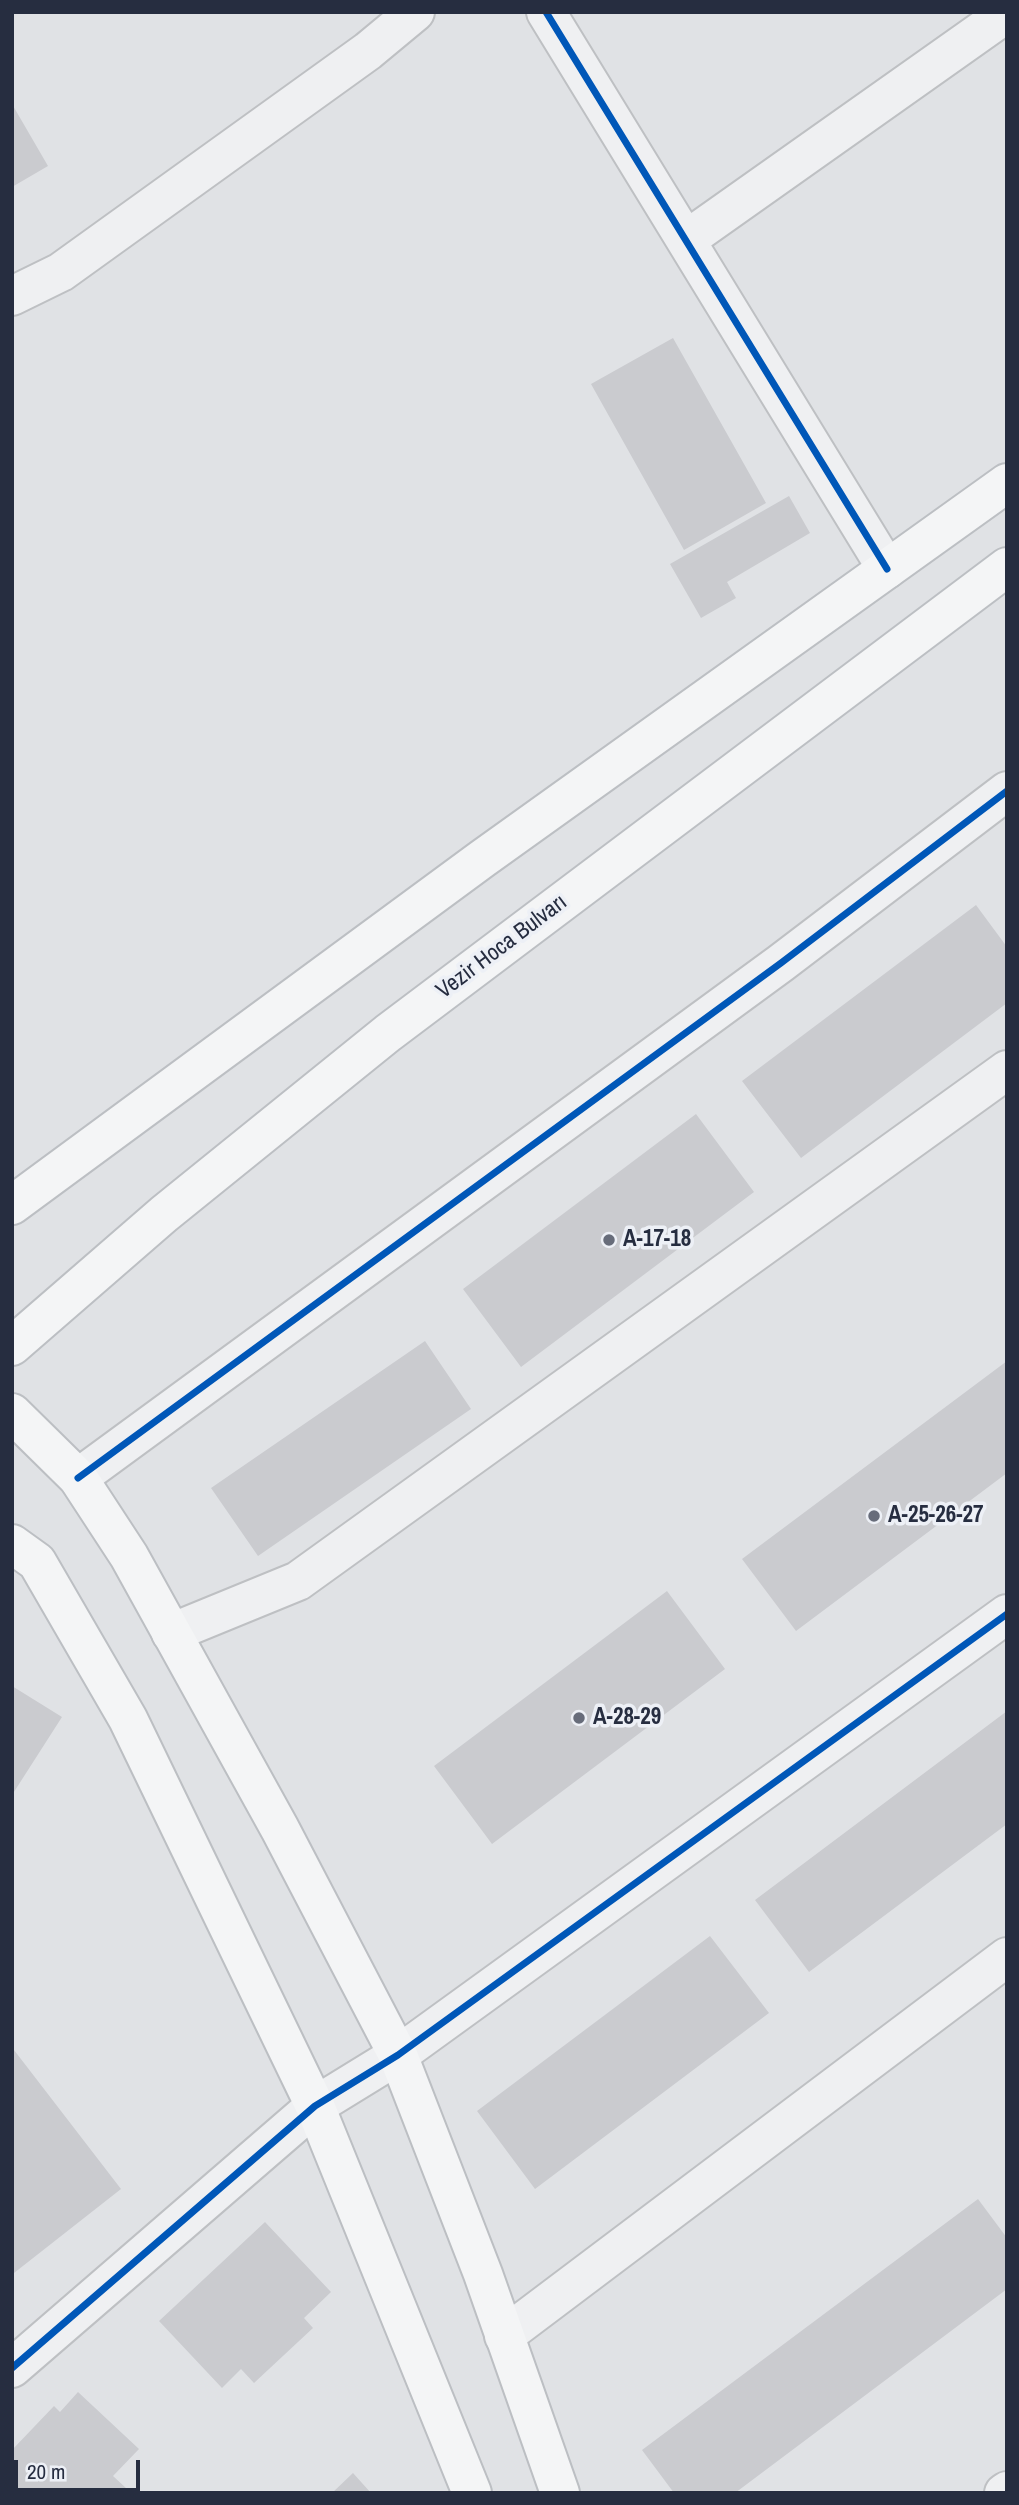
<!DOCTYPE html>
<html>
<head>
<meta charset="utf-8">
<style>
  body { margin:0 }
  #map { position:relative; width:1019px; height:2505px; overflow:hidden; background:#e0e2e5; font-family:"Archivo Narrow",sans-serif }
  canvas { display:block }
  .frame { position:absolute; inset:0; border:14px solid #262d40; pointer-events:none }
  .scale { position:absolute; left:14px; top:2460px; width:126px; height:32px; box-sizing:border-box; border:4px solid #262d40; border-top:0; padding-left:9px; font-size:21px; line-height:24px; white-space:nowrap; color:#262d40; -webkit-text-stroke:5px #edf0f6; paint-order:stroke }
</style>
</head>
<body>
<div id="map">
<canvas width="1019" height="2505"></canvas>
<div class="frame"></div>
<div class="scale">20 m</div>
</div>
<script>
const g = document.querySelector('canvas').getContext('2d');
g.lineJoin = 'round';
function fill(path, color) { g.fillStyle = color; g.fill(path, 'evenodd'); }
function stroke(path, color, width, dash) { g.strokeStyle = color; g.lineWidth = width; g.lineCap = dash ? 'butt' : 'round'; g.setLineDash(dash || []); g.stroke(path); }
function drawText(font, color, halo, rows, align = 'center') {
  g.font = font + ' "Archivo Narrow",sans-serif'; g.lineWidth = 7; g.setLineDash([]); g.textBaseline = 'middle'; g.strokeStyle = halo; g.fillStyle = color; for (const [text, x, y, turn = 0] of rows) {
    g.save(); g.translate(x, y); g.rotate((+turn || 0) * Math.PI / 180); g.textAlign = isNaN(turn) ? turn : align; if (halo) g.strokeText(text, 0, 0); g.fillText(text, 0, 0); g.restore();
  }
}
fill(new Path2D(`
  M12 104 48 166 12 187Z
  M673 338 766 503 684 550 591 384Z
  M789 496 810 533 727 582 736 598 701 618 670 564Z
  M976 905 1007 947V1003L801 1158 742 1081Z
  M696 1114 754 1192 521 1367 463 1289Z
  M425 1341 471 1409 258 1556 211 1488Z
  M1007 1361V1473L796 1631 742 1559Z
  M667 1591 725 1669 492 1844 434 1766Z
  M12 1686 62 1717 12 1795Z
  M1007 1711V1824L809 1972 755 1900Z
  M710 1936 769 2013 535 2189 477 2111Z
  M14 2050 121 2189 14 2273 12 2052Z
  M978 2199 1007 2238V2289L735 2493H674L642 2450Z
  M265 2222 331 2292 304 2318 313 2328 254 2383 241 2369 222 2388 159 2321Z
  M78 2392 139 2449 113 2476 126 2488 122 2493H12V2450L54 2406 60 2412Z
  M353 2473 371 2493H332Z`), '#cacbcf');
const minor = new Path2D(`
  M546 12 887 569
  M686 240 1007 13
  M12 296 61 272 368 51 415 12
  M78 1478 781 963 1007 791
  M171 1633 298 1581 1007 1070
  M504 2336 1007 1957
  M12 2368 315 2106 398 2055 1007 1614
  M1004 2493 1007 2491`);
const major = new Path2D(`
  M12 1205 482 859 1007 483
  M12 1346 164 1214 388 1033 1007 567
  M12 1413 78 1478 129 1556 280 1829 398 2055 483 2274 560 2493
  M12 1544 37 1562 128 1719 315 2106 472 2493`);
stroke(minor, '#bec0c3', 42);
stroke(major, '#bcbfc3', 42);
stroke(minor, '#eff0f2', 38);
stroke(major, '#f4f5f6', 38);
stroke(new Path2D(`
  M546 12 887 569
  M78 1478 781 963 1007 791
  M12 2368 315 2106 398 2055 1007 1614`), '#0057b8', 7);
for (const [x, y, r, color] of [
  [609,1240,7,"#676c7a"],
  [874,1516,7,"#676c7a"],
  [579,1718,7,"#676c7a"]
]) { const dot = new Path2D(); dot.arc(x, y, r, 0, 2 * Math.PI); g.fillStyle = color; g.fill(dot); stroke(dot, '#edf0f6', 2.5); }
drawText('23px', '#262d40', '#edf0f6', [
  ["Vezir Hoca Bulvarı",502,947,-37]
]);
drawText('bold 23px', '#262d40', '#edf0f6', [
  ["A-17-18",623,1240],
  ["A-25-26-27",888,1516],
  ["A-28-29",593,1718]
], 'left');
</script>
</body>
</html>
